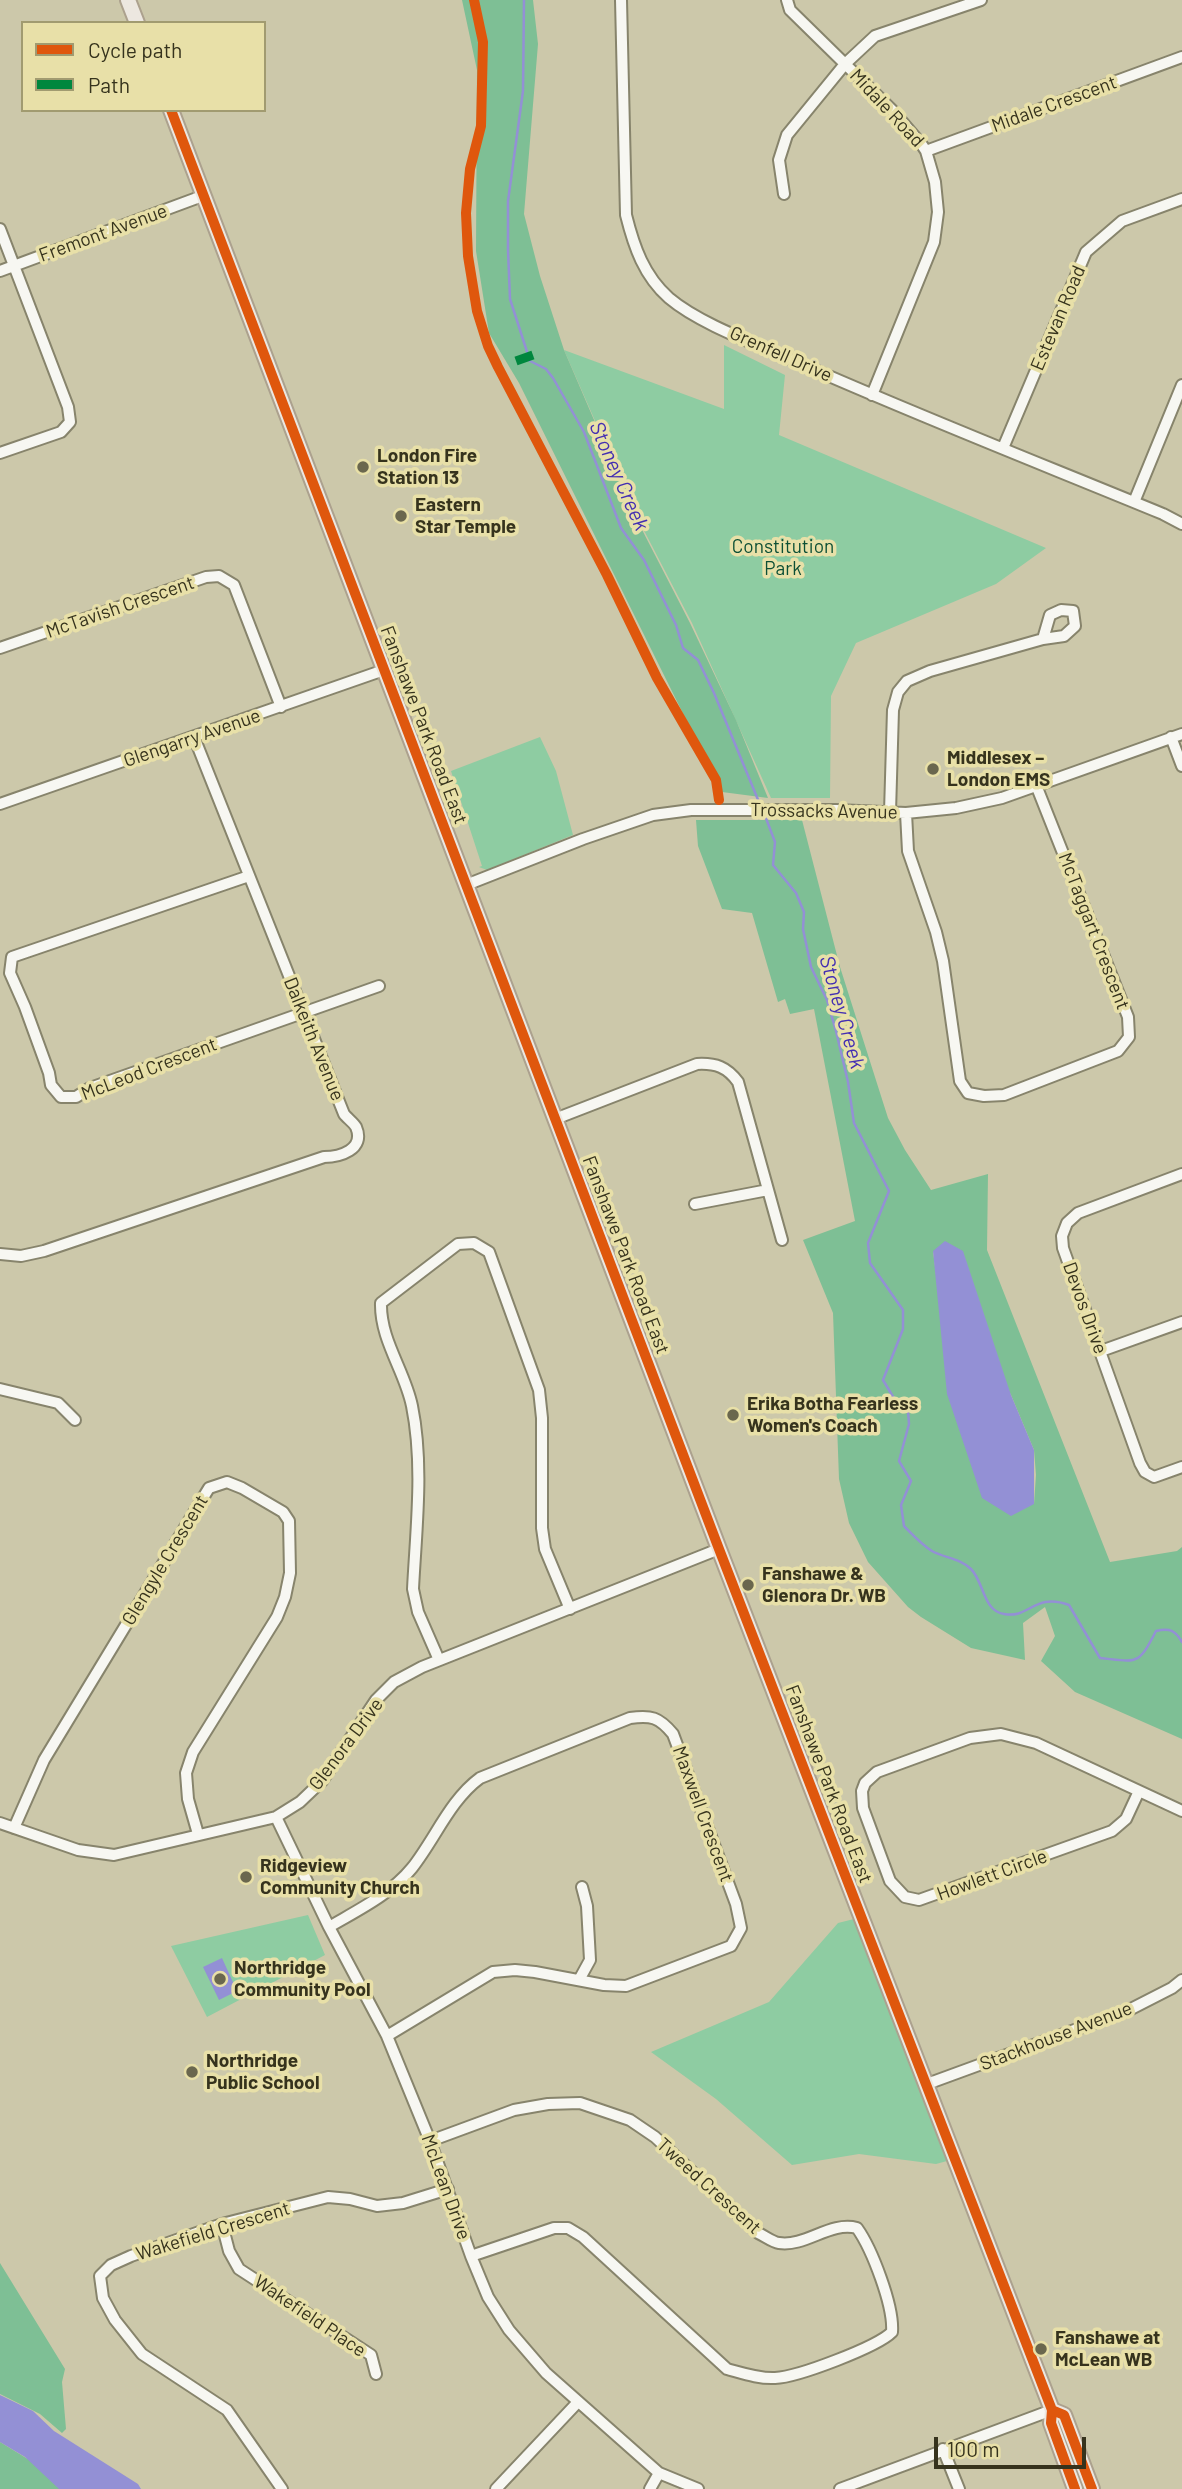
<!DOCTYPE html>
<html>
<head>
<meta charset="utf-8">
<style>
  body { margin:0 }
  #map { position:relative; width:1182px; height:2489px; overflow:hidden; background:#ccc8aa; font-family:Barlow,sans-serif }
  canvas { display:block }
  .legend { position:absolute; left:21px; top:21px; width:245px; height:91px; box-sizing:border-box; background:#e8e0a8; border:2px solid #a19b70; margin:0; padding:9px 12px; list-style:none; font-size:21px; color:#36331d }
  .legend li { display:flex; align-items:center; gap:14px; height:35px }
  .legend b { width:35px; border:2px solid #a19b70 }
  .scale { position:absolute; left:934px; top:2437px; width:152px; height:32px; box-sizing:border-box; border:4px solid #36331d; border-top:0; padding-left:9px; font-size:21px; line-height:24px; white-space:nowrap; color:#36331d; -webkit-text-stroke:5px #e8e0a8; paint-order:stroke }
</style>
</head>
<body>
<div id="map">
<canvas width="1182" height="2489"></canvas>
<ul class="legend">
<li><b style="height:9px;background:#df570d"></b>Cycle path</li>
<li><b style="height:9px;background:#00873e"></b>Path</li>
</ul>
<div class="scale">100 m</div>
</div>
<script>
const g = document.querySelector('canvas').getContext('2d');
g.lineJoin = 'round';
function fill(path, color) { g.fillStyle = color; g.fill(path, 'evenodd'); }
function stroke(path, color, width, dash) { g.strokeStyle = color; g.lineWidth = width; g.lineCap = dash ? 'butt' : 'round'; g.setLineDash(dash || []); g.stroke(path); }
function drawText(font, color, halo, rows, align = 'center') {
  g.font = font + ' Barlow,sans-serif'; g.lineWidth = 7; g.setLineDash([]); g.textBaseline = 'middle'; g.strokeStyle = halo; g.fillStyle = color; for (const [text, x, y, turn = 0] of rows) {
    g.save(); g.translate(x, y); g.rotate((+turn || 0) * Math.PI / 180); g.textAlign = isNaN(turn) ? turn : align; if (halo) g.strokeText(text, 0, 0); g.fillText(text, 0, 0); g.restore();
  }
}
fill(new Path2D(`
  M724 345 785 375 779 435 1046 548 996 584 856 643 831 696 830 798H771L692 623 638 519 564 350 724 409Z
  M540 737 556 771 573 835 487 870 479 867 482 866 451 771Z
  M308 1915 325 1955 207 2017 171 1946Z
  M854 1919 947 2161 936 2164 859 2154 792 2165 716 2099 651 2052 769 2002 838 1923Z`), '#8ecca2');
fill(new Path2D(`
  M462 0H533L538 44 524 214 540 276 564 350 637 520 690 623 736 720 768 798 722 792 519 383 489 333 476 251 477 70Z
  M696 820H802L840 967 888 1118 905 1150 931 1190 988 1174 987 1250 1110 1562 1177 1551 1182 1547V1739L1075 1692 1041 1661 1055 1636 1045 1607 1023 1623 1025 1660 971 1648 921 1617 908 1607 868 1562 849 1523 839 1479 833 1313 803 1240 855 1221 814 1009 790 1014 785 999 778 1002 752 913 722 909 698 846ZM933 1251 1011 1395 1034 1450 1036 1475 1034 1504 938 1290Z
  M0 2263 65 2369 62 2382 66 2429 62 2433 40 2414 0 2394Z
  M0 2442 31 2461 60 2489H0Z`), '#7ebf95');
fill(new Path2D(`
  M945 1241 963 1251 1011 1395 1034 1450V1504L1011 1516 982 1498 947 1394 933 1251Z
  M222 1958 237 1991 219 2000 203 1967Z
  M0 2395 33 2411 54 2431 138 2484 141 2489H59L25 2457 0 2442Z`), '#9390d5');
stroke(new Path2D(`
  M524 0 523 91 508 201V250L510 299 530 361 546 369 553 378 584 432 621 528 644 560 676 625 683 648 698 660 714 693 761 807
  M764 813 775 842 773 865 796 893 804 912 803 929 811 967 827 1000 836 1031 848 1082 854 1123 889 1191 868 1243 870 1263 903 1310V1329L883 1380 895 1400 908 1411 909 1424 899 1461 911 1481 901 1505 904 1526C913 1535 921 1544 932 1551 944 1558 960 1558 971 1569 984 1582 983 1611 1004 1614 1030 1619 1034 1592 1069 1605L1100 1658C1138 1662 1138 1666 1156 1631 1170 1628 1175 1630 1182 1642`), '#9390d5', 2.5);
const minor = new Path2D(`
  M621 0 626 215C634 247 644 276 669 298 702 326 765 347 806 366 924 418 1044 465 1163 514L1182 524
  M787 0 790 10 892 110 922 145 926 151 935 182 938 212 934 242 872 395
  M926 151 1182 57
  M784 194 779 160 787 135 845 64 875 36 981 0
  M0 229 68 407 70 422 61 432 0 453
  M0 271 205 195
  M1003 448 1086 252 1122 221 1182 199
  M1134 502 1182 385
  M0 648 206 577 219 576 234 585 281 707
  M1171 737 1182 766
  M0 804 384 670
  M890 812 893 710 898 692 907 681 930 671 1043 639 1064 636 1075 626 1073 611 1061 610 1050 615 1043 639
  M906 813 908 851 936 932 943 961 960 1081 968 1093 984 1096 1004 1095 1118 1051 1129 1037 1128 1017 1036 785
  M249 876 12 957 10 973 25 1007 49 1073 51 1085 61 1097H76L90 1088 379 986
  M466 885 583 839 653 815 691 810H836L906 813 956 808 1002 798 1182 734
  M555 1119 697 1064C716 1063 727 1067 738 1082L782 1240
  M1182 1174 1078 1213 1067 1223 1062 1236 1063 1248 1140 1463 1145 1472 1154 1477 1182 1467
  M695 1204 768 1190
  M0 1254 21 1256 44 1251 324 1157C339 1157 366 1150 356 1127 354 1123 347 1118 344 1114L194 737
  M1101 1351 1182 1322
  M0 1389 58 1403 75 1420
  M439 1660 418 1612 413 1589C416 1529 424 1465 412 1406 405 1371 380 1340 381 1303L458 1244 474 1243 489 1252 539 1390 542 1418V1528L545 1549 570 1609
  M1139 1791 1126 1819 1112 1831 919 1900 905 1897 890 1881 863 1808 862 1791 865 1783 877 1772 970 1738 1001 1734 1036 1743 1182 1811
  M276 1817 329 1927 387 2036 430 2141 471 2256 488 2297 509 2330 546 2373 659 2473 698 2489
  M0 1823 78 1850 114 1855 276 1817 300 1802 322 1781 376 1700 394 1682 422 1667 719 1549
  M14 1828 44 1760 209 1488 227 1482 242 1488 283 1512 289 1521 290 1573 285 1597 277 1617 193 1752 186 1773 188 1799 198 1834
  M329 1927C358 1910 391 1894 412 1868 435 1839 450 1800 480 1778L630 1718C651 1715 659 1717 673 1734L736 1904 741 1928 731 1946 626 1986 604 1985 535 1972 515 1970 493 1972 387 2036
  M579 1980 590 1960 587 1906 582 1887
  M927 2084 1129 2010 1172 1988 1182 1980
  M430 2141 514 2110 548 2104 580 2103 630 2120 655 2137 758 2233C765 2236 772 2242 779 2243 806 2247 830 2221 857 2228 872 2249 894 2306 892 2332 877 2347 798 2377 775 2378 759 2379 742 2373 727 2369L583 2237 568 2228H554L471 2256
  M222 2224 229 2251 239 2269 371 2355 376 2374
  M943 2449 959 2489
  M282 2489 227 2410 142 2354 115 2320 103 2298 100 2276 111 2265 131 2256 222 2224 328 2197 350 2199 377 2206 403 2203 448 2189
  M496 2489 578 2402
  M650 2489 659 2473
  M840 2489 1052 2410`);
const major = new Path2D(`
  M128 0 137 23
  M171 110 719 1549 1052 2410 1051 2423 1075 2489
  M1052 2410 1064 2415 1092 2489`);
stroke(minor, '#87846c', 14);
stroke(major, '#aca18e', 18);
stroke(minor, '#f7f7f2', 10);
stroke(major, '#ece7e0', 14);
stroke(new Path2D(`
  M516 361 541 352`), '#00873e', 9, [18, 9]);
stroke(new Path2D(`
  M474 0 483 42 481 126 470 169 466 213 468 256 477 311 488 346 498 367 607 575 657 678 716 780 719 800
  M171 110 719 1549 1052 2410 1051 2423 1075 2489
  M1052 2410 1064 2415 1092 2489`), '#df570d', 10);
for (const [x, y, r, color] of [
  [363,467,7,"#6a674e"],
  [401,516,7,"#6a674e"],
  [933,769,7,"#6a674e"],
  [733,1415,7,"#6a674e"],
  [748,1585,7,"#6a674e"],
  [246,1877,7,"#6a674e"],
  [220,1979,7,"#6a674e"],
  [192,2072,7,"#6a674e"],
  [1041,2349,7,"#6a674e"]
]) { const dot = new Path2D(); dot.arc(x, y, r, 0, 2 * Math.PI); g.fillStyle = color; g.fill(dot); stroke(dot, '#e8e0a8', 2.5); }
drawText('19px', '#36331d', '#e8e0a8', [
  ["Midale Crescent",1054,104,-20],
  ["Midale Road",887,108,47],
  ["Fremont Avenue",103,233,-20],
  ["Estevan Road",1058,318,-67],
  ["Grenfell Drive",781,354,24],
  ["McTavish Crescent",120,607,-19],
  ["Fanshawe Park Road East",424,725,69],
  ["Glengarry Avenue",192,738,-19],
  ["Trossacks Avenue",824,811,1],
  ["McTaggart Crescent",1094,931,69],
  ["Dalkeith Avenue",314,1039,68],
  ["McLeod Crescent",149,1069,-21],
  ["Fanshawe Park Road East",626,1255,69],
  ["Devos Drive",1085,1308,70],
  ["Glengyle Crescent",165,1560,-59],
  ["Glenora Drive",346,1744,-53],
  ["Fanshawe Park Road East",829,1784,69],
  ["Maxwell Crescent",703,1814,70],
  ["Howlett Circle",992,1875,-20],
  ["Stackhouse Avenue",1056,2036,-21],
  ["Tweed Crescent",709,2186,42],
  ["McLean Drive",446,2187,70],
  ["Wakefield Crescent",213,2231,-17],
  ["Wakefield Place",310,2316,34]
]);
drawText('bold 19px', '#36331d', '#e8e0a8', [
  ["London Fire",377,456],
  ["Station 13",377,478],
  ["Eastern",415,505],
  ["Star Temple",415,527],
  ["Middlesex –",947,758],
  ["London EMS",947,780],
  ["Erika Botha Fearless",747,1404],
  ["Women's Coach",747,1426],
  ["Fanshawe &",762,1574],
  ["Glenora Dr. WB",762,1596],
  ["Ridgeview",260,1866],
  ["Community Church",260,1888],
  ["Northridge",234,1968],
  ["Community Pool",234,1990],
  ["Northridge",206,2061],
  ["Public School",206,2083],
  ["Fanshawe at",1055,2338],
  ["McLean WB",1055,2360]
], 'left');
drawText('19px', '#0c4f35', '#e8e0a8', [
  ["Constitution",783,547],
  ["Park",783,569]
]);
drawText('italic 21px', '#442fb2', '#e8e0a8', [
  ["Stoney Creek",619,476,66],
  ["Stoney Creek",842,1012,74]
]);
</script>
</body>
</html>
